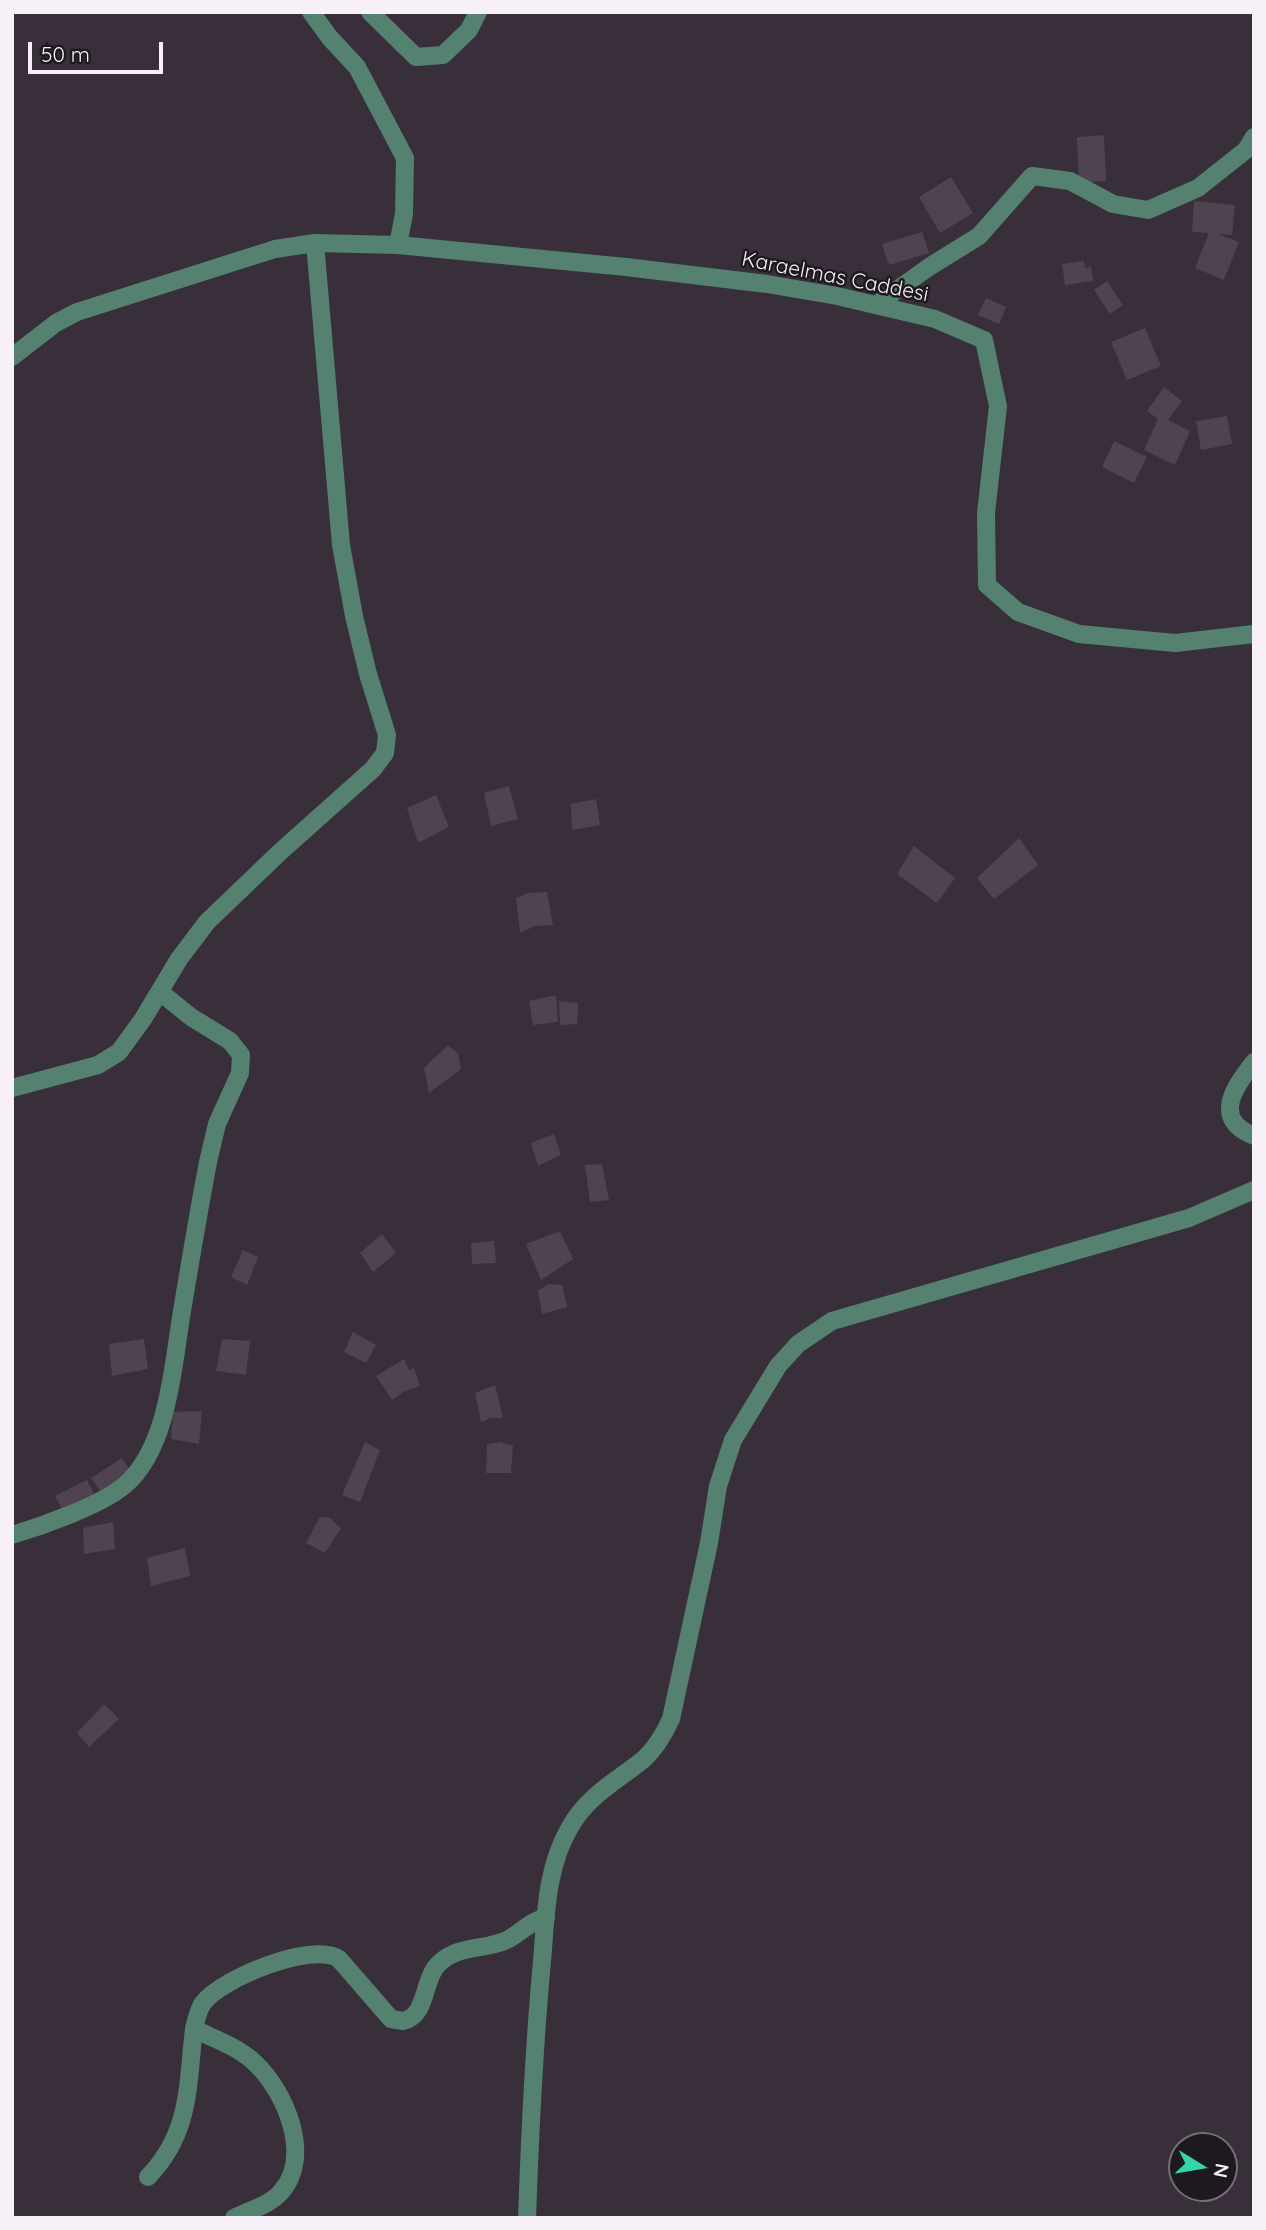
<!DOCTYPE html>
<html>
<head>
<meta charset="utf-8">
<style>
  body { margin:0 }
  #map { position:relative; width:1266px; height:2230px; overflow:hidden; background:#392f3b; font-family:Quicksand,sans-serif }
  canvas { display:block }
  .frame { position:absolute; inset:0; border:14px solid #f7f0f8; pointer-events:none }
  .north { position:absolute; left:1168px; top:2132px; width:70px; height:70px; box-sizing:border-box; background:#1e191e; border:2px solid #756f75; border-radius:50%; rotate:101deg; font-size:19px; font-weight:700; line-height:28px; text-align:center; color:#f7f0f8 }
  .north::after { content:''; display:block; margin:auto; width:24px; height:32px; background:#34d4a8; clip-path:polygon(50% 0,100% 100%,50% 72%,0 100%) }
  .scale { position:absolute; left:28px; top:42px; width:135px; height:32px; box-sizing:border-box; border:4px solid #f7f0f8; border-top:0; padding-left:9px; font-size:21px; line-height:24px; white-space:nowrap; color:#f7f0f8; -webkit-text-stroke:5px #1e191e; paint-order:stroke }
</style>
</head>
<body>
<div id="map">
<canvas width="1266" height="2230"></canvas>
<div class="frame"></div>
<div class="north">N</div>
<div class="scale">50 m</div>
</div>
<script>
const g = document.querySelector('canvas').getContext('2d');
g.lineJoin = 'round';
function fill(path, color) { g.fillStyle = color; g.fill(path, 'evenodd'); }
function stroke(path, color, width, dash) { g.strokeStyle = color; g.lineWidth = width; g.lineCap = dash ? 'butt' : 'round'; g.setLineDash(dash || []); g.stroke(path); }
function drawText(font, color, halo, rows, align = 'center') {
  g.font = font + ' Quicksand,sans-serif'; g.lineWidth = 5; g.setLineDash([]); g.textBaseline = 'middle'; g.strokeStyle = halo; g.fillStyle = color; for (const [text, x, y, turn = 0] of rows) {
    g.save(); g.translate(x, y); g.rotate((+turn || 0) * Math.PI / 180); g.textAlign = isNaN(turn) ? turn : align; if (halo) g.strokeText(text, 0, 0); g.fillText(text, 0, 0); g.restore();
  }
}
fill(new Path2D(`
  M1104 135 1106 181 1079 183 1077 137Z
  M951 177 973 213 940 233 919 197Z
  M1194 201 1235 205 1232 235 1218 234 1239 242 1224 280 1195 268 1209 233 1192 232Z
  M922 232 929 253 889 265 882 244Z
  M1084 261 1085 268 1091 267 1093 281 1065 285 1062 264Z
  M1107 281 1123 305 1110 314 1094 290Z
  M986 298 1006 307 999 324 978 315Z
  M1145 328 1161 366 1127 380 1111 342Z
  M1164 387 1182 401 1168 420 1190 431 1175 465 1144 450 1158 419 1147 411Z
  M1227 416 1232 444 1201 450 1196 421Z
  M1114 441 1147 457 1134 483 1102 467Z
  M509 786 518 819 491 826 484 793Z
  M436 795 449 827 418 843 407 808Z
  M596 799 600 825 572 830 571 804Z
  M1019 838 1038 865 994 899 977 878Z
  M914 846 955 878 937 903 897 874Z
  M547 892 553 925 535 926 520 933 516 898 528 893Z
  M556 995 558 1022 533 1025 529 1001Z
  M559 1001 578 1003 577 1024 560 1025Z
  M448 1045 458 1054 461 1069 429 1093 424 1068Z
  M554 1134 561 1155 538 1166 531 1143Z
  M602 1164 609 1200 590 1202 585 1165Z
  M560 1231 573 1259 541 1280 526 1244Z
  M382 1234 396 1253 373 1272 360 1253Z
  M494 1241 496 1263 472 1264 471 1243Z
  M243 1250 258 1257 247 1285 231 1277Z
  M549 1284 562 1285 567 1307 542 1314 538 1290Z
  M353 1332 376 1345 366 1363 344 1352Z
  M144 1339 148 1369 112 1376 109 1344Z
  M222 1339 250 1341 246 1375 216 1371Z
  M404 1359 409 1370 414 1368 420 1386 405 1391 392 1400 376 1376Z
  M495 1385 503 1418H491L481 1422 475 1393Z
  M202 1411 199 1444 171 1439 173 1412Z
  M365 1442 380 1450 360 1502 342 1495Z
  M500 1442 513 1446 511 1473H486L487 1444Z
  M122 1458 132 1473 102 1494 91 1478Z
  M87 1480 94 1494 62 1509 55 1496Z
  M320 1517 330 1518 341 1528 325 1553 306 1543Z
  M113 1522 115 1549 84 1554 83 1528Z
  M185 1548 190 1576 151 1586 147 1558Z
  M104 1704 119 1719 89 1747 77 1733Z`), '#4e434f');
stroke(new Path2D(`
  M311 12 330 38 357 67 405 158 404 214 398 245
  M370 12 416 57 443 55 469 30 478 12
  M876 305 929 267 979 236 1032 176 1070 181 1113 204 1148 210 1198 188 1246 150 1254 137
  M12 357 56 323 77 312 275 249 315 243 398 245 626 267 767 284 837 296 935 319 984 340 998 406 986 513 987 585 1018 612 1079 634 1175 643 1254 634
  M1254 1062C1235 1086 1211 1119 1254 1136
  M12 1088 98 1065 119 1052 143 1019 179 959 207 922 280 852 373 769 385 753 387 735 368 674 354 616 341 545 315 243
  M12 1535C42 1526 102 1505 125 1485 170 1446 173 1361 183 1305 191 1257 199 1210 208 1162L217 1124 240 1073 241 1055 230 1041 191 1017 160 992
  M194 2029C215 2039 238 2047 255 2063 285 2091 313 2156 281 2192 270 2205 249 2210 234 2218
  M148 2177C191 2132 187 2087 194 2029 196 2021 198 2010 203 2003 222 1978 313 1941 339 1959L391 2019 403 2021C426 2016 423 1985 435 1968 454 1943 484 1952 509 1939 521 1932 532 1920 546 1918
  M527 2218C530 2132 534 2047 542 1961 546 1915 546 1868 570 1827 588 1795 617 1781 644 1759 656 1748 664 1734 671 1719L709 1543 718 1486 733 1440 778 1366 798 1344 832 1321 1189 1218 1254 1190`), '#548170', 18);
drawText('21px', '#f7f0f8', '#1e191e', [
  ["Karaelmas Caddesi",835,277,11]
]);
</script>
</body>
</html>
